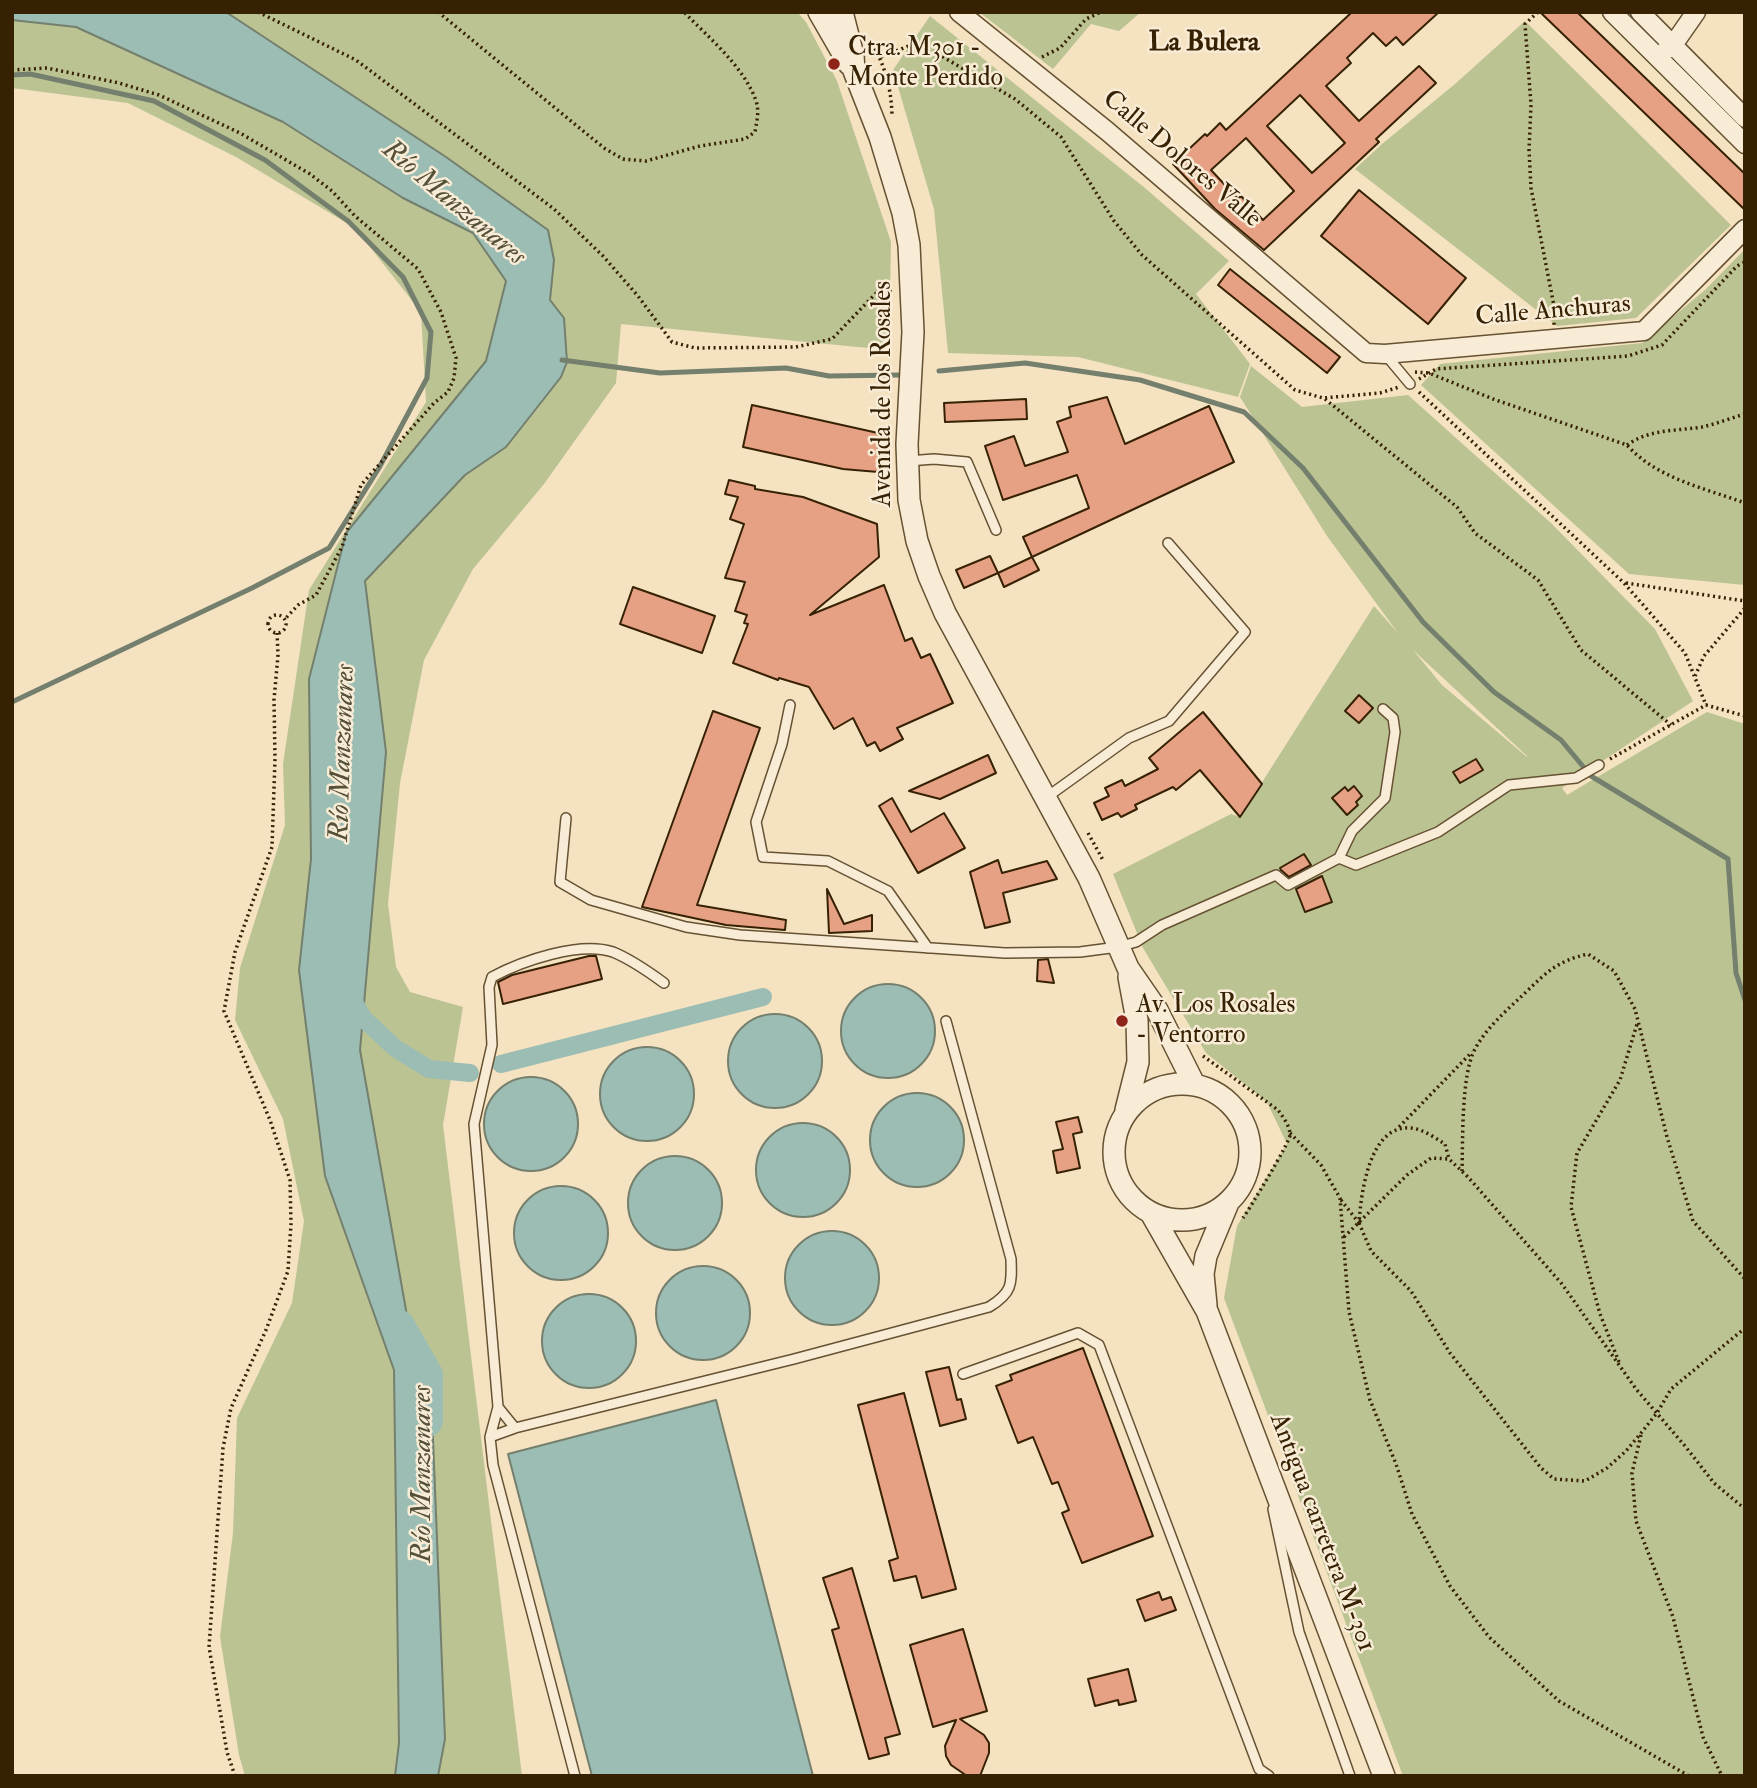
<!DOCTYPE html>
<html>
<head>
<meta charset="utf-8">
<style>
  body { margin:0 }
  #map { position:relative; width:1757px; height:1788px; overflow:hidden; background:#f4e2c0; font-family:"IM FELL Double Pica",serif }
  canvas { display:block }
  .frame { position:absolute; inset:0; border:14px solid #372103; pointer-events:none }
</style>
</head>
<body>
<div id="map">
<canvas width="1757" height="1788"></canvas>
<div class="frame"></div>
</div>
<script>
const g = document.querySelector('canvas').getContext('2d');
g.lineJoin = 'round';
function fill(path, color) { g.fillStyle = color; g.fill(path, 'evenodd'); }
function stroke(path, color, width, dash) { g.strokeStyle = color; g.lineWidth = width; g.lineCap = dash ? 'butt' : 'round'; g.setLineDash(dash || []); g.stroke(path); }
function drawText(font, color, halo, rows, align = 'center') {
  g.font = font + ' "IM FELL Double Pica",serif'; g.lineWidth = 5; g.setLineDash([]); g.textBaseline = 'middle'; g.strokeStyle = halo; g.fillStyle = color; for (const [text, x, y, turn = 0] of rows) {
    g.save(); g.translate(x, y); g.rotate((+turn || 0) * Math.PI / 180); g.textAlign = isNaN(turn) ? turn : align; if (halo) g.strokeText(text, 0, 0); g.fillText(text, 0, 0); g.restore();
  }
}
fill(new Path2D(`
  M12 12H797L806 22 837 81 891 242 889 350 621 324 616 383 544 484 473 569 424 660 400 783 388 904 396 967 410 992 463 1007 443 1125 522 1776H245L239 1755 220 1637 233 1533 237 1418 292 1303 304 1221 283 1119 235 1020 240 968 285 825 283 764 309 590 426 402 421 312 355 228 236 157 128 103 12 88Z
  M979 12H1141L1119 31 1091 24 1053 69Z
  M930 16 1145 188 1229 261 1196 294 1250 364 1238 397 1078 357 948 353 934 209 893 70Z
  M1525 21 1731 225 1636 318 1557 326 1355 169 1382 144 1455 84Z
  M1745 249V585L1629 574 1421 385 1440 364 1642 343 1706 289Z
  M1251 366 1302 407 1408 395 1552 524 1655 629 1693 701 1562 788 1567 795 1707 712 1745 724V1776H1403L1224 1298 1237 1226 1287 1144 1267 1102 1206 1053 1143 948 1113 874 1231 814 1240 817 1374 606 1398 633 1327 536 1240 397ZM1413 650 1527 756V757L1442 685Z`), '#bbc393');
const water = new Path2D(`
  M12 12H226L446 157 548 230 554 260 550 300 564 318 567 362 561 377 506 447 465 475 365 581 386 752 360 1050 412 1344 431 1389 445 1739 438 1776H395L399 1743 394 1370 325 1176 299 970 311 859 309 679 346 533 486 361 506 281 473 233 403 198 283 122 76 27 12 20Z
  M841 1031a47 47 0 1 1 94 0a47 47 0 1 1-94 0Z
  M728 1061a47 47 0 1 1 94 0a47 47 0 1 1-94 0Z
  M600 1094a47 47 0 1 1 94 0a47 47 0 1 1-94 0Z
  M484 1124a47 47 0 1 1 94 0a47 47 0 1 1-94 0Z
  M870 1140a47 47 0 1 1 94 0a47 47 0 1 1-94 0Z
  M756 1170a47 47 0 1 1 94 0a47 47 0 1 1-94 0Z
  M628 1203a47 47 0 1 1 94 0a47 47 0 1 1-94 0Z
  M514 1233a47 47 0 1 1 94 0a47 47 0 1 1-94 0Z
  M785 1278a47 47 0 1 1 94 0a47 47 0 1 1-94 0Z
  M656 1313a47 47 0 1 1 94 0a47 47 0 1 1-94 0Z
  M542 1341a47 47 0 1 1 94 0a47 47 0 1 1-94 0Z
  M716 1400 813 1776H592L508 1454Z`);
fill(water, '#9cbdb3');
stroke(water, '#747f6d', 2);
stroke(new Path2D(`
  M12 75 30 74 154 101 265 160 348 221 403 277 431 332 427 378 379 468 329 548 252 588 12 702
  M562 360 660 373 786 368 829 376 900 375
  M939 371 1025 363 1140 380 1244 412 1303 468 1423 622 1494 692 1561 740 1591 776 1728 859 1736 973 1745 1000`), '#747f6d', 5);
stroke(new Path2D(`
  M352 999 363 1018 395 1048 429 1069 470 1073
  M501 1064 763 997`), '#9cbdb3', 18);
stroke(new Path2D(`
  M399 1326 427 1375V1421`), '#9cbdb3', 32);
const building = new Path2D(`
  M1352 12H1439L1403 45 1396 37 1386 46 1373 33 1347 58 1351 63 1326 86 1359 121 1419 66 1436 83 1376 139 1379 142 1264 250 1215 209 1173 164 1205 134 1207 136 1220 123 1226 130ZM1300 95 1345 143 1312 173 1267 126ZM1246 138 1294 191 1263 220 1241 196 1238 199 1211 170Z
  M1540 12H1577L1745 174V210Z
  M1359 190 1466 278 1428 324 1321 236Z
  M1230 269 1340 357 1327 373 1218 285Z
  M1107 397 1125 444 1209 406 1234 462 1032 557 1023 537 1089 508 1077 475 1003 500 985 446 1014 436 1025 466 1068 452 1057 422 1071 417 1069 407Z
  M1026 399 1027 419 945 422 944 403Z
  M752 405 878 433V472L843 469 743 447Z
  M729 480 755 486V489L803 497 877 524 879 557 810 615 884 585 905 641 912 638 921 658 930 654 953 703 897 728 903 739 880 751 875 742 867 746 853 718 834 729 809 687 779 678 778 680 733 663 748 624 744 623 747 615 735 611 745 582 725 578 744 524 730 519 738 497 725 494Z
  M990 556 998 573 964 588 956 570Z
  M1032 557 1039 570 1004 587 998 573Z
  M633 587 715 616 702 653 620 624Z
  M1359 695 1373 708 1359 723 1345 711Z
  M713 711 760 728 697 905 786 920 785 930 726 925 642 907Z
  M1203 712 1262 784 1240 817 1200 770 1176 790 1173 787 1135 805 1137 809 1121 817 1118 813 1102 820 1094 803 1109 796 1105 788 1122 780 1125 786 1158 769 1149 758Z
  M988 755 996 773 940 799 909 791Z
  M1476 759 1483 770 1460 783 1453 772Z
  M1354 786 1362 796 1356 802 1358 805 1347 815 1332 798 1345 787 1348 791Z
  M892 798 911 832 944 813 965 848 918 873 879 806Z
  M1304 854 1311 865 1289 877 1281 870 1280 868Z
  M998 860 1002 873 1047 861 1057 879 1003 893 1010 922 985 928 970 872Z
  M1322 876 1332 902 1305 912 1296 889Z
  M827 889 844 924 872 915V931L829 933Z
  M589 956H596L602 979 503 1004 498 982 512 975Z
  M1048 959 1054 983 1037 981 1038 960Z
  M1078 1117 1082 1132 1073 1134 1080 1168 1057 1173 1053 1151 1063 1149 1056 1122Z
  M1083 1348 1153 1536 1082 1563 1062 1513 1069 1510 1058 1482 1052 1484 1033 1437 1018 1443 996 1386 1012 1380 1010 1375Z
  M949 1367 957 1400 961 1399 966 1419 940 1426 926 1372Z
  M904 1393 956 1589 922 1598 916 1576 894 1581 889 1561 898 1558 858 1405Z
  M852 1568 900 1734 885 1738 889 1754 869 1759 832 1630 839 1628 823 1578Z
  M1159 1592 1162 1600 1171 1597 1176 1610 1145 1621 1137 1600Z
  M963 1629 987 1711 960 1719 984 1735 989 1743V1753L980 1776H967L951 1765 946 1756 945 1746 956 1720 933 1727 910 1645Z
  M1128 1669 1136 1701 1119 1705 1118 1700 1095 1706 1088 1679Z`);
fill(building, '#e6a184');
stroke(building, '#372103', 2);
const service = new Path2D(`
  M1385 354 1410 384
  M908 461 934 459 967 462 996 530
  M790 705 782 744 756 822 763 857 828 861 888 891 928 948
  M1047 797 1129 738 1169 721 1245 632 1168 543
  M566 818 560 882 591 900 686 927 740 935 1005 953 1080 952 1118 947 1136 942 1162 925 1276 875 1288 885 1339 858 1356 865 1438 832 1509 785 1576 778 1599 765
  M1339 858 1352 831 1385 798 1395 732 1393 718 1383 709
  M963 1374 1078 1333 1099 1345 1259 1769 1269 1776
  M498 1407 515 1428 794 1359 989 1307C1012 1293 1012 1285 1011 1259L946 1021
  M490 1437 515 1428
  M1273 1509 1299 1632 1350 1776
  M575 1776 493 1465 490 1437 498 1407 474 1124 492 1045 489 987 492 977C522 961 579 941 613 952 630 959 649 972 664 983`);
const minor = new Path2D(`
  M959 12 1107 131 1366 353 1385 354 1644 331 1745 229
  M1612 12 1745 144
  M1640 12 1745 118
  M1666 50 1673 45 1696 12`);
const tertiary = new Path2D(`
  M819 12 849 64
  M842 12 853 55 854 71 880 137 903 213 909 245 913 332 907 444 909 500 917 541 929 576 945 613 1089 878 1128 968 1157 1010 1194 1084
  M1114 1152a68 68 0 1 1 136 0a68 68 0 1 1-136 0Z
  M1126 1110 1138 1062 1137 1020 1129 977
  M1151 1213 1207 1311 1384 1776
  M1206 1305 1203 1274 1206 1256 1228 1203`);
stroke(service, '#665132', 12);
stroke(minor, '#665132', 21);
stroke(tertiary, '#665132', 24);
stroke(new Path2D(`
  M258 12 356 60 554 209 603 256 638 296 672 342 695 348 796 347 832 339 879 290 893 292
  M438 12 604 148 623 159 646 161 700 146 745 139 755 132C757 120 760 110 755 98 742 65 708 37 684 12
  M1538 12 1525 24 1531 105 1529 150 1531 188 1554 306V325
  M869 39C884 62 891 86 892 114
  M881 57 911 45 931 50 1015 99 1061 137 1114 221 1142 255 1295 390 1323 398 1380 393 1399 387
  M1042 57 1060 48 1086 19 1101 12
  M12 70 47 68 119 83 159 95 240 133 310 174 332 191 355 216 418 269 441 312 456 358 454 378 448 392 434 403 361 485 342 547 316 595 298 605 285 619
  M1415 372 1429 373 1493 399 1627 445C1656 478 1704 488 1745 503
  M1419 379 1436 369 1628 356 1662 345 1737 266 1745 262
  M1419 392 1624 583 1685 653 1706 705
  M1325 399 1457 507 1475 533 1538 580 1581 650 1671 725
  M1627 445C1649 429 1677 431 1702 427 1716 424 1731 418 1745 414
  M1626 583 1745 601
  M268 624a9 9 0 1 1 18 0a9 9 0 1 1-18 0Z
  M1695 676 1704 656 1745 608
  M1610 759 1706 705 1745 716
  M1088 833 1103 860
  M1203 1056 1278 1110C1283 1117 1290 1126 1290 1135 1290 1142 1250 1208 1243 1218
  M1399 1127 1472 1052
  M1290 1133 1321 1165 1340 1198 1349 1312 1370 1400 1396 1464 1412 1514 1450 1586 1489 1637 1559 1701 1689 1776
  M1462 1171C1463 1140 1461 1075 1475 1049 1487 1027 1507 1010 1525 993 1547 972 1557 961 1588 954L1614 971 1635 1009 1667 1137 1693 1221 1745 1279
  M1341 1200 1359 1223C1361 1194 1369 1124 1411 1128 1423 1129 1435 1138 1445 1144L1449 1159
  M1359 1223 1371 1251 1411 1291 1450 1353 1541 1468 1554 1479 1585 1481 1607 1468 1626 1451 1641 1433 1657 1413 1671 1389 1745 1328
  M1344 1237 1407 1175 1431 1158 1449 1159 1468 1177 1562 1284 1636 1389 1685 1446 1714 1483 1745 1509
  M1619 1362 1600 1314 1571 1207 1577 1153 1620 1080 1637 1024
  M1641 1435 1632 1473 1636 1521 1673 1617 1703 1737 1722 1776
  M235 1776 227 1752 209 1647 223 1448 231 1408 266 1330 288 1271 291 1224 290 1180 270 1120 224 1011 235 952 272 847 275 759 274 700 278 655 277 632`), '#372103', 3.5, [2, 3.5]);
stroke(service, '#f8ecd6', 9);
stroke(minor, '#f8ecd6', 18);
stroke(tertiary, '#f8ecd6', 21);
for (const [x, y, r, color] of [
  [834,64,7,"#8f2418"],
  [1122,1021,7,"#8f2418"]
]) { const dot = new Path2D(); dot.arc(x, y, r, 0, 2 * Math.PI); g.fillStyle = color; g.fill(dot); stroke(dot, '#f8ecd6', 2.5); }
drawText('26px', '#372103', '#f8ecd6', [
  ["Ctra. M301 -",848,49],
  ["Monte Perdido",848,79],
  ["Av. Los Rosales",1136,1006],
  ["- Ventorro",1136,1036]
], 'left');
drawText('26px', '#372103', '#f8ecd6', [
  ["Calle Dolores Valle",1181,160,40],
  ["Calle Anchuras",1553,312,-5],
  ["Avenida de los Rosales",884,394,-90],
  ["Antigua carretera M-301",1321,1533,69]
]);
drawText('bold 28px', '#372103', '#f8ecd6', [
  ["La Bulera",1204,44]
]);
drawText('italic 28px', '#555038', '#f8ecd6', [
  ["Río Manzanares",453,204,40],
  ["Río Manzanares",344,753,-88],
  ["Río Manzanares",424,1474,-90]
]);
</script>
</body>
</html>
